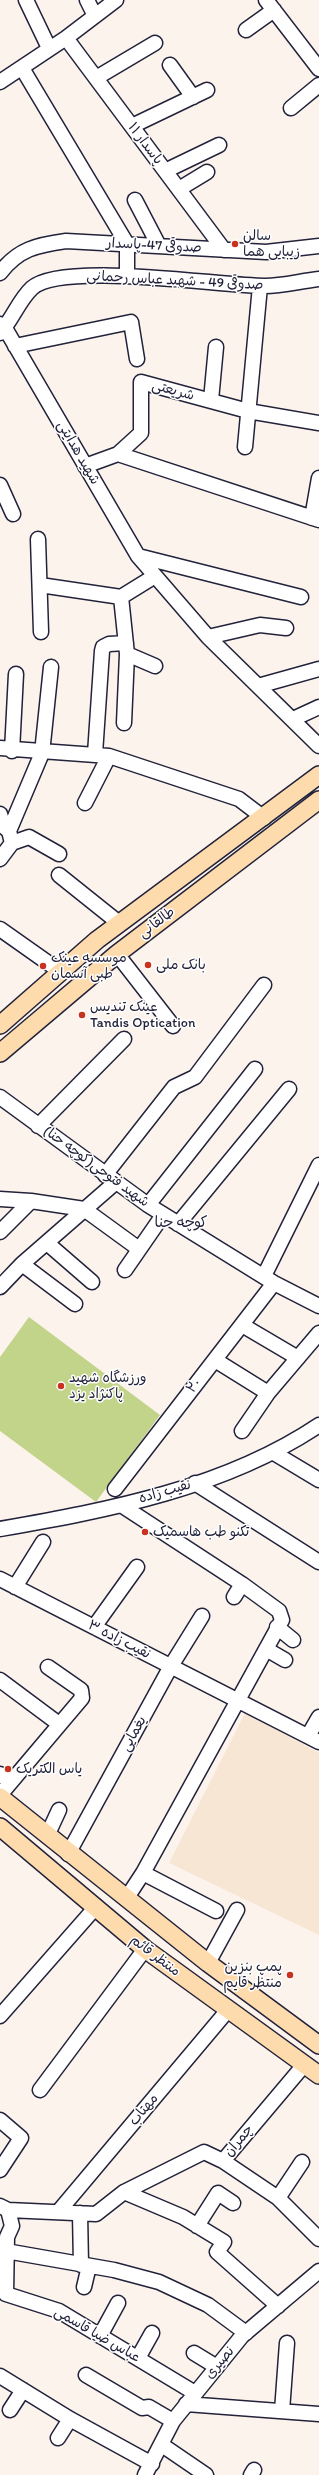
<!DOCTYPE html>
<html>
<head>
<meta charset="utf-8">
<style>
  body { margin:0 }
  canvas { display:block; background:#fcf4ec }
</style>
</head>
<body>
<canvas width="319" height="2475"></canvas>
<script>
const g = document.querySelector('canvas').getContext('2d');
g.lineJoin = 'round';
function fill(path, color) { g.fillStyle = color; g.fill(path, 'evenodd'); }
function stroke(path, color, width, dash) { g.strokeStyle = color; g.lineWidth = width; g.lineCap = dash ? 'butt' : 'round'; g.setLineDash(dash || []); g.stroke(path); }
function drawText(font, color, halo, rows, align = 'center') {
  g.font = font + ' Itim,"Playpen Sans Arabic",sans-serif'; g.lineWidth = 3; g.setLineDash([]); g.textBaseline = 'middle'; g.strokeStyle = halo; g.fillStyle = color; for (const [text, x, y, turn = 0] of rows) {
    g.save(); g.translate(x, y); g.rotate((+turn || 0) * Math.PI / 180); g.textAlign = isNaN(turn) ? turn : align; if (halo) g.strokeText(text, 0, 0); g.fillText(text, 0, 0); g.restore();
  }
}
fill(new Path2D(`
  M245 1713 319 1753V1935L169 1863Z`), '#f8e6d5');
fill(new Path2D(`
  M29 1317 160 1415 96 1502 0 1431V1357Z`), '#c1d48a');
const minor = new Path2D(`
  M26 0 49 48
  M87 0 95 16
  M266 0 319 69
  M246 30 274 10
  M66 38 224 250
  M170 65 193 97
  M22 68 127 244V276
  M96 78 155 43
  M0 82 66 38 116 0
  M291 108 319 85
  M132 126 207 90
  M165 171 219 145
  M179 189 207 172
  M135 200 159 246
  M0 273C18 249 37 245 66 241L266 252 319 246
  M0 324 5 328 138 556 208 637 319 746
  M0 333C12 320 19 300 32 288 62 261 220 286 265 286 282 286 301 281 319 279
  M15 346 131 322 137 359
  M211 400 216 347
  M245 447 260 286
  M118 454 319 520
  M85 466 118 454 141 433V382L248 411 319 423
  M0 485 13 514
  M312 518 319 478
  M38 539 41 632
  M138 556 301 597
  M40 585 121 597
  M208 637 260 625 286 628
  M127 654 155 666
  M258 686 319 669
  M293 719 319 707
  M124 723 127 654 121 597 155 576
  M0 748 109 756 239 799 264 818
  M12 751 16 674
  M95 754 102 651 103 647 109 644 126 643
  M85 803 109 756
  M0 814 4 827 9 831
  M12 843 29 837 59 854
  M0 859 12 843 9 831 42 753 51 667
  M59 875 119 923
  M0 929 61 972
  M117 954 173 1026
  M0 1097 148 1205 274 1283 319 1306
  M38 1126 124 1039
  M105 1175 174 1087 195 1077 264 985
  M0 1199 31 1201 84 1209 139 1249
  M148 1205 255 1069
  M178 1224 289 1089
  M0 1232 31 1201
  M47 1243 92 1282
  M22 1264 75 1304
  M125 1270 163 1215
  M264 1276 319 1165
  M0 1287 22 1264 116 1182
  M242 1325 298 1358
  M215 1360 268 1393
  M242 1431 268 1393 319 1333
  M274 1453 319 1480
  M195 1483 319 1562
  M115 1489 274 1283
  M121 1505 242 1584 279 1611 282 1620 143 1873 126 1899
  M0 1529C109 1510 225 1488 319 1425
  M0 1579 319 1742
  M15 1587 43 1542
  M234 1597 242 1584
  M94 1627 137 1567
  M277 1627 293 1640
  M266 1649 285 1660
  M0 1680 59 1724
  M308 1736 319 1717
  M0 1774 10 1782
  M0 1795 82 1698 81 1690 48 1667
  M47 1836 59 1810
  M68 1854 171 1666 202 1616
  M143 1873 216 1911
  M208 1963 237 1910
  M0 2016 95 1908
  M40 2090 145 1949
  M0 2120 21 2138 0 2170
  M223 2161 278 2198 319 2239
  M124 2192 183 2217 224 2242 217 2252 278 2306
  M278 2198 302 2162
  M0 2206 8 2210 96 2214 124 2192 204 2152 223 2161 304 2065
  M8 2210 12 2226 7 2237 6 2294 59 2311 195 2393
  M59 2211 228 2010
  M80 2213 81 2265
  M197 2226 218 2193 233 2203
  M6 2251 114 2270 159 2282 208 2305 246 2333
  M84 2287 89 2266
  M100 2336 118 2303
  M194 2353 217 2367
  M138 2358 152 2333
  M86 2375 142 2408 149 2407 173 2421
  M0 2376 70 2419 152 2464
  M186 2404 319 2414
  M10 2410 23 2390
  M282 2411 287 2343
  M58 2438 70 2419
  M162 2445 206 2475
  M145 2475 173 2421 242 2336 319 2271
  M251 2475 254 2470`);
const major = new Path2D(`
  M0 1025 97 940 319 775
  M0 1053 117 954 319 800
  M0 1797 208 1963 319 2045
  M0 1827 145 1949 319 2075`);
stroke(minor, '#22223b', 17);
stroke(major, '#22223b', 20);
stroke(minor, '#fff', 14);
stroke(major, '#fedbac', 17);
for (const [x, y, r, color] of [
  [235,244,4,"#c8321e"],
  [148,965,4,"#c8321e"],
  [43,966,4,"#c8321e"],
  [82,1015,4,"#c8321e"],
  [61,1386,4,"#c8321e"],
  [145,1532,4,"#c8321e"],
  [8,1769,4,"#c8321e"],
  [290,1975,4,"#c8321e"]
]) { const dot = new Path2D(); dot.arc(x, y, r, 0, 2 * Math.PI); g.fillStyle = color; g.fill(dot); stroke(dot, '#fff', 1.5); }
drawText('14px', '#22223b', '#fff', [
  ["پاسدار ۱۱",145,144,53],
  ["صدوقی 47-پاسدار",154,246,3],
  ["صدوقی 49 - شهید عباس رحمانی",175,281,3],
  ["شریعتی",173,391,15],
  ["شهید هدایتی",78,453,60],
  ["طالقانی",157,923,-37],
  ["(کوچه حنا)شهید فتوحی",96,1167,36],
  ["۲۰",194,1386,-52],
  ["نقیب زاده",165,1492,-16],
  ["نقیب زاده ۳",119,1640,27],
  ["یغمایی",134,1734,-61],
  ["منتظر قائم",155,1956,37],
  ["مهتاب",144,2110,-50],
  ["چمران",239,2141,-50],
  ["عباس ضیا قاسمی",97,2335,30],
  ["نصیری",220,2363,-50]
]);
drawText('14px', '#22223b', '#fff', [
  ["سالن",243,236],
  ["زیبایی هما",243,252],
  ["موسسه عینک",51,958],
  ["طبی آسمان",51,974],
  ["بانک ملی",156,965],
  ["عینک تندیس",90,1007],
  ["Tandis Optication",90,1023],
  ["ورزشگاه شهید",69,1378],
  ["پاکنژاد یزد",69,1394],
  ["تکنو طب هاسمیک",153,1532],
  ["یاس الکتریک",16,1769],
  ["پمپ بنزین",282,1967,"right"],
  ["منتظر قایم",282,1983,"right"]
], 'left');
drawText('15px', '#22223b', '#fff', [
  ["کوچه حنا",181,1223]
]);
</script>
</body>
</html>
